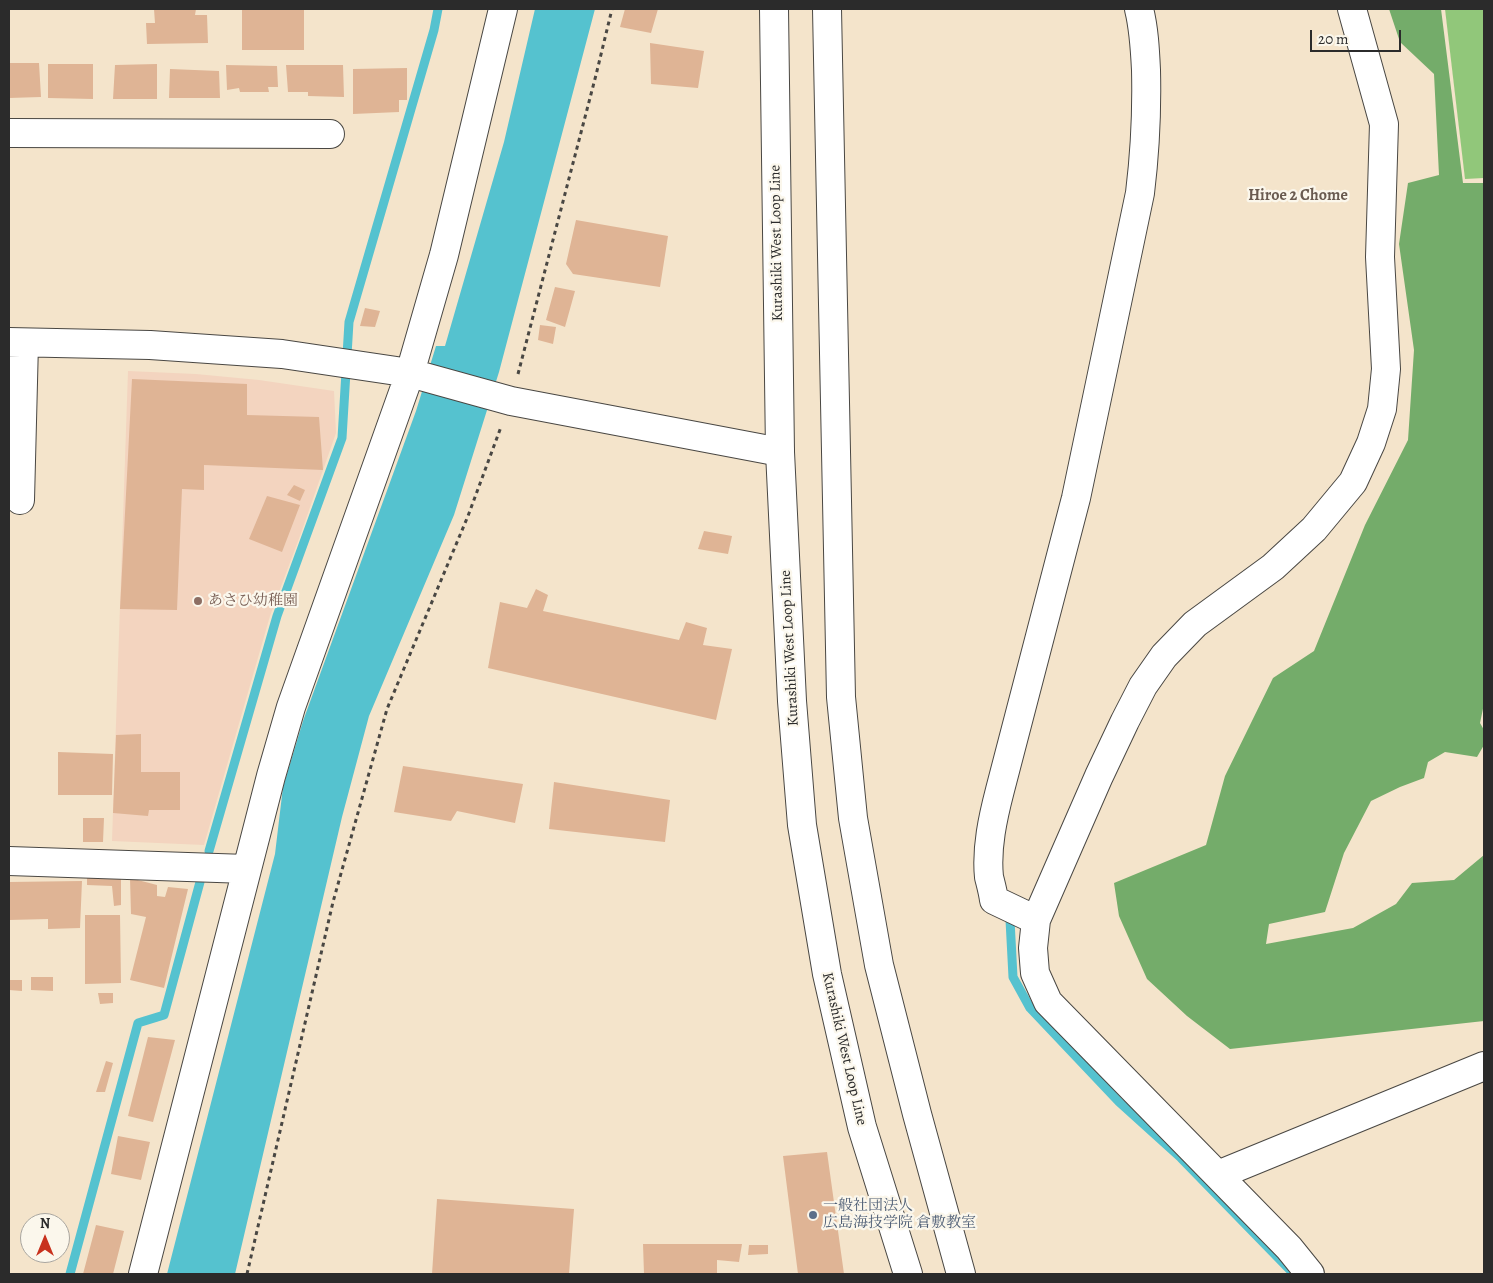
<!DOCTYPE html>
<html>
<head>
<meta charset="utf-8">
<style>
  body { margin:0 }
  #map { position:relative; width:1493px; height:1283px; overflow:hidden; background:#f4e4cb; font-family:Alegreya,serif }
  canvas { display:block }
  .frame { position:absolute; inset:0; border:10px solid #2b2b2b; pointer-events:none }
  .north { position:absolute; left:20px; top:1213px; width:50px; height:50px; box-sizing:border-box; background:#fbf7ec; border:1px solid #a8a59f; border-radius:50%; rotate:0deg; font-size:14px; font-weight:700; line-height:20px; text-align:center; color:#2b2b2b }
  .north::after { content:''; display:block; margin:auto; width:18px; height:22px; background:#c8321e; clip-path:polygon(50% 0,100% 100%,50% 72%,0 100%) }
  .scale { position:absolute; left:1310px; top:30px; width:91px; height:22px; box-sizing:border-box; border:2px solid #2b2b2b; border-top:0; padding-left:6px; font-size:15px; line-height:18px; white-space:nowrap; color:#2b2b2b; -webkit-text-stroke:4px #fbf7ec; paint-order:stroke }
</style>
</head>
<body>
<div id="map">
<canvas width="1493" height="1283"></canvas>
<div class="frame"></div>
<div class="north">N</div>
<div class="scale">20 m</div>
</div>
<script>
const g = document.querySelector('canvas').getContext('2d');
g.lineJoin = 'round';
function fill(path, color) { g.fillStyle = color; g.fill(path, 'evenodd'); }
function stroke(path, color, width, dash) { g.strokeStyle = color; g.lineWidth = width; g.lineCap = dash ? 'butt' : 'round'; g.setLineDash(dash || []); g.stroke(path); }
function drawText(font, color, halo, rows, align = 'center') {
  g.font = font + ' Alegreya,"Noto Serif JP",serif'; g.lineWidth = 4.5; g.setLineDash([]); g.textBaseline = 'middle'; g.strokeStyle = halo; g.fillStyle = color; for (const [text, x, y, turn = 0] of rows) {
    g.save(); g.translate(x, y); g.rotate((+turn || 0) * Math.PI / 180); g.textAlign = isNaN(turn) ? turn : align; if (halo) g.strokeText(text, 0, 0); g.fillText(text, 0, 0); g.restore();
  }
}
fill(new Path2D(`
  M128 371 196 374 259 380 334 391 336 433 300 536 270 616 204 845 112 841Z`), '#f3d4bf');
fill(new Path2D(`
  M1445 9H1484V178L1465 179Z`), '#91c77a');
fill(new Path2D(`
  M1389 9H1441L1463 183H1484V704L1480 723 1484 730V745L1477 757 1445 752 1428 762 1424 778 1400 787 1371 801 1344 853 1325 912 1269 924 1266 944 1353 928 1396 904 1412 883 1454 880 1484 855V1021L1230 1049 1187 1016 1147 979 1119 916 1114 883 1206 845 1225 776 1273 678 1314 651 1365 525 1408 440 1414 350 1399 244 1408 183 1439 175 1434 74 1400 42Z`), '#74ac6a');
fill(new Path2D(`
  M535 9H595L499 372 454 515 369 716 342 817 235 1274H167L275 854 283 787 303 721 416 411 436 346H445L504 142Z`), '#55c2cf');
stroke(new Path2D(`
  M209 851 277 616 342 438 349 322 434 30 438 9
  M1010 920 1013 977 1030 1008 1119 1102 1181 1158 1294 1274
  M70 1274 138 1023 164 1015 200 882`), '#55c2cf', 9);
fill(new Path2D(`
  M154 9H196L195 15H207L208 43 147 44 146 23H155Z
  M242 9H304V50H242Z
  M625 9H658L651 33 620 27Z
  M650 43 704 51 698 88 651 84Z
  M9 63H39L41 97 9 98Z
  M48 64H93V99L48 98Z
  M157 64V99H113L115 65Z
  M226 65 277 66 278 87H268L269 92H240L239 88 227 90Z
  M286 65H343L344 97 308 96V92H288Z
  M407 68V100H399V112L353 114V69Z
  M170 69 219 71 220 98H169Z
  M576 220 668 236 660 287 573 274 566 264Z
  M555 287 575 291 565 327 546 320Z
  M365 308 380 311 375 327 360 326Z
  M540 325 556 327 553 344 538 340Z
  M132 379 247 384V415L319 417 323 470 204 465V490L182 489 177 610 120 609Z
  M294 485 305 490 300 501 287 495Z
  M267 496 300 505 282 552 249 539Z
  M704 531 732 536 728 554 698 549Z
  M536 589 548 595 543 611 679 640 686 622 707 628 703 645 732 649 716 720 488 668 500 602 527 608Z
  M141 734V772H180V810H149L148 816 113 813 116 735Z
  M58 752 113 754 112 795H58Z
  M403 766 523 784 515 823 457 811 451 821 394 812Z
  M554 782 670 800 665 842 549 829Z
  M83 818H104L103 842H83Z
  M87 877 121 879V905L114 906 112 886 87 885Z
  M130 878 157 885V896L165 897 168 887 188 889 164 988 130 980 146 917 131 914Z
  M82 881 80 928 48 929V919L9 920V882Z
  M85 915H120L121 983 85 984Z
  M31 977H53V991L31 990Z
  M9 980H22V991L9 990Z
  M98 993H113V1003L100 1004Z
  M148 1037 175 1040 153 1122 128 1116Z
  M106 1061 113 1063 105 1092H96Z
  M118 1136 150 1142 141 1180 111 1174Z
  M827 1152 844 1274H798L783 1156Z
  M437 1199 574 1209 569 1274H432Z
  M96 1225 124 1231 113 1274H83Z
  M643 1244H742L739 1262 717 1260V1274H644Z
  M749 1245H768V1254L748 1255Z`), '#dfb495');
const minor = new Path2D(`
  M9 133 330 134
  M9 342 150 345 282 354 410 373 511 401 780 452
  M20 500 24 343
  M9 861 247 869
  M1036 920 994 900C993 892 991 885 989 877 986 848 993 817 1000 790L1076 498 1140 193C1145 152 1147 111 1146 70 1145 49 1144 29 1139 9
  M1218 1175 1484 1066
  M143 1274 271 776 291 707 410 373 444 255 503 9
  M1310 1274 1289 1248 1048 1002 1035 973 1033 948 1036 920 1099 776 1125 721 1143 686 1164 656 1195 624 1273 567 1314 529 1353 482 1371 443 1382 409 1386 369 1380 257 1384 124 1352 9`);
const major = new Path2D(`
  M774 9 780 452 792 701 802 825 827 974 862 1127 908 1274
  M827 9 841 697 853 818 879 965 917 1114 961 1274`);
stroke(minor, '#494743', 30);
stroke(major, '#494743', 30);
stroke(new Path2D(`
  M518 374 596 75 612 9
  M247 1274 333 902 387 709 468 516 501 427`), '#494743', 3, [4, 4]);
stroke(minor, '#fff', 28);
stroke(major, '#fff', 28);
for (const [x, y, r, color] of [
  [198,601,5,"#8d6e63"],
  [813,1215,5,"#5c6f8a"]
]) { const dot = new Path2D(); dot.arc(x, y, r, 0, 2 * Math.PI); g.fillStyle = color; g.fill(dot); stroke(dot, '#fbf7ec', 2); }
drawText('15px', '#2b2b2b', '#fbf7ec', [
  ["Kurashiki West Loop Line",777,243,-91],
  ["Kurashiki West Loop Line",790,648,-93],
  ["Kurashiki West Loop Line",844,1049,77]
]);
drawText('15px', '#785e54', '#fbf7ec', [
  ["あさひ幼稚園",208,601]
], 'left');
drawText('15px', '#4e5e75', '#fbf7ec', [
  ["一般社団法人",823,1206],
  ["広島海技学院 倉敷教室",823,1223]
], 'left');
drawText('bold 16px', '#6a5b50', '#fbf7ec', [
  ["Hiroe 2 Chome",1298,196]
]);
</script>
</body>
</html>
